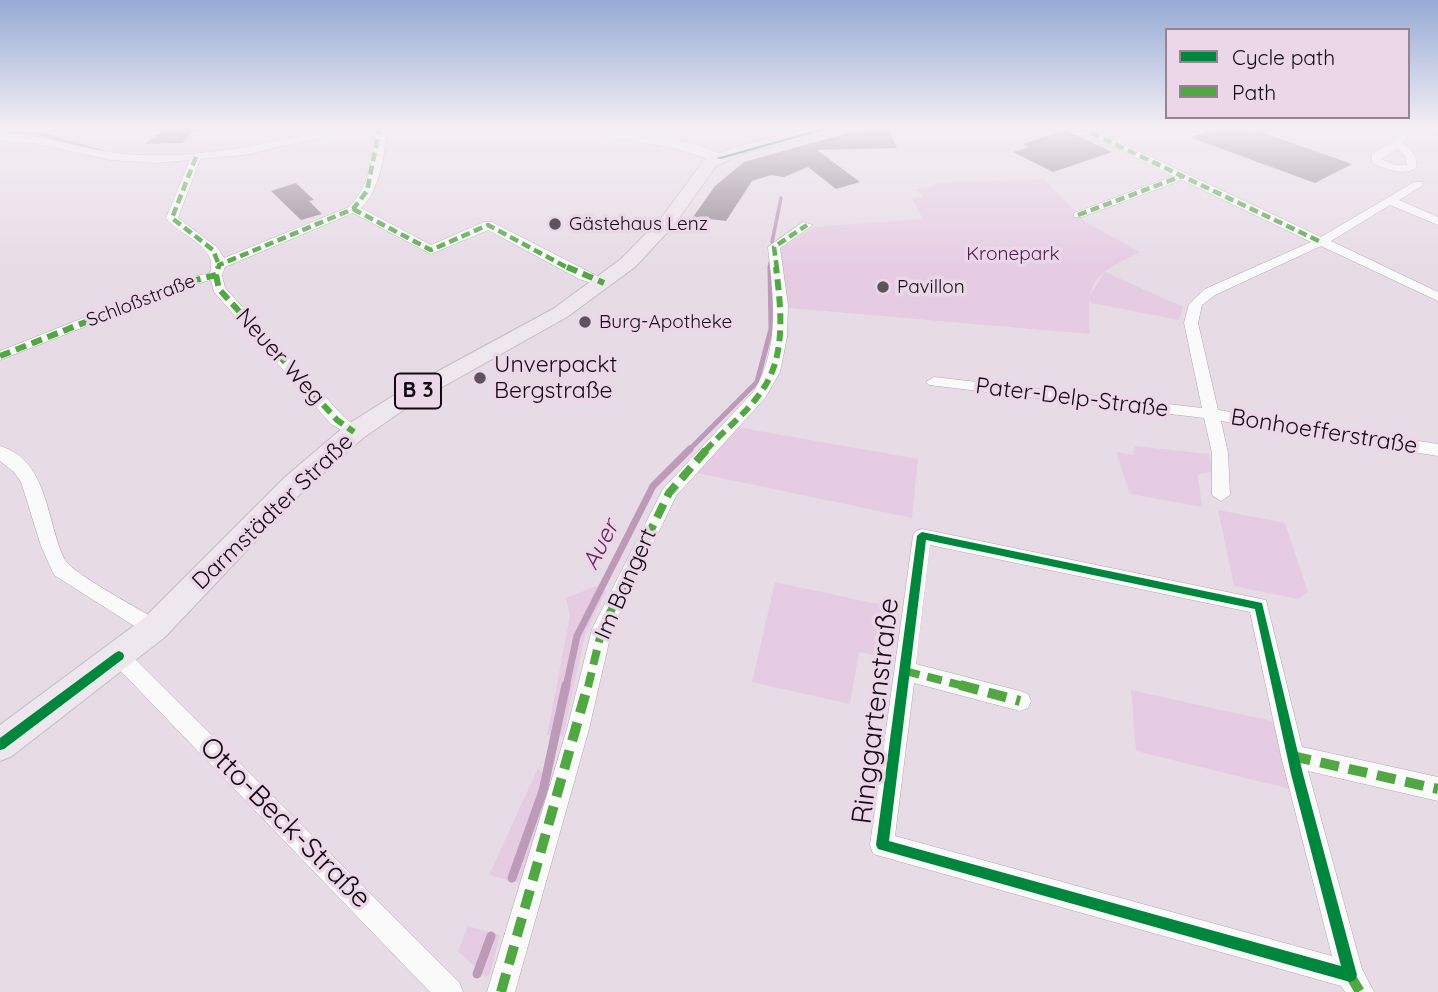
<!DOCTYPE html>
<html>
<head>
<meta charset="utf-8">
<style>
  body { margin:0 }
  #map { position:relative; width:1438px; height:992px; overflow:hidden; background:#e7dce6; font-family:Quicksand,sans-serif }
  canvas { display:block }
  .legend { position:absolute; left:1165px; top:28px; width:245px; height:91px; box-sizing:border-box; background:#ecd7e9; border:2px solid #948593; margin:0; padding:9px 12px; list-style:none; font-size:21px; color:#110b11 }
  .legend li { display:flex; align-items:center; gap:14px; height:35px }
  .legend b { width:35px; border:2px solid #948593 }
</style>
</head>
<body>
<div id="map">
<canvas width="1438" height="992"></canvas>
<ul class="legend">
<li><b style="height:9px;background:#00873e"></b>Cycle path</li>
<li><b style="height:9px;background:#51a842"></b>Path</li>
</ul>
</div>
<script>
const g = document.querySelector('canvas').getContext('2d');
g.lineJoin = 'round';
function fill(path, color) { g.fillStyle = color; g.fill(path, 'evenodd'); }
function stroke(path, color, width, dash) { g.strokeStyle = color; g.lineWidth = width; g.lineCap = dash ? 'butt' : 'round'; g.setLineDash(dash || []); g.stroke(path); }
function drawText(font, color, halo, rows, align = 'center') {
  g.font = font + ' Quicksand,sans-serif'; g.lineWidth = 7; g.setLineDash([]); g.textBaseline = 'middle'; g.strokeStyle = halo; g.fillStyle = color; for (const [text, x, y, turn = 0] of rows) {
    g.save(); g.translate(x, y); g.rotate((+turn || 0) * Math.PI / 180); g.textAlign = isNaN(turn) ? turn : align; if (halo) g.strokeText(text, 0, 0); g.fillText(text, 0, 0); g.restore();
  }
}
fill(new Path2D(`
  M1044 179 1085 222 1140 252C1092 275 1086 281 1090 334L789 308 778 250 814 227 923 219 912 198 923 197 917 189 935 186V183Z
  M1105 272 1183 307 1179 320 1091 303 1089 297Z
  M737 427 918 459 912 518 692 472Z
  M1135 446 1209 454 1212 472 1198 474 1202 507 1130 494 1116 452 1134 455Z
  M1218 510 1285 523 1308 592 1298 599 1234 586Z
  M775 582 887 606 879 656 859 652 850 704 752 682Z
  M596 586 606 591 585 635 563 736 547 735 570 616 566 598Z
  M1131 690 1281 723 1294 790 1136 751Z
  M538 768 552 786 520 883 489 875Z
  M468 926 500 935 490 974 485 977 458 951Z`), '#e5cce3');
stroke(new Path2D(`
  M2 133 41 134 99 151
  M772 242 781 198
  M770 263V269`), '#bc9ab8', 3.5);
stroke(new Path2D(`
  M688 451 757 382 771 329 770 267`), '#bc9ab8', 5);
stroke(new Path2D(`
  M566 687 577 636 653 486 690 449`), '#bc9ab8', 7);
stroke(new Path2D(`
  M512 878 543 791 566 685
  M477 974 491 936`), '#bc9ab8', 9);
fill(new Path2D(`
  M167 127H198L182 143 145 144Z
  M869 127H888L897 148 817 150 860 182 836 189 808 167 784 177 771 175 752 181 726 221 693 217 715 186 744 162Z
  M1215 127H1247L1352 164 1315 183 1192 138Z
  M1065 130 1112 152 1053 172 1013 152 1029 147 1023 144Z
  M296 183 314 200 309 201 322 214 301 220 271 191Z`), '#958994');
const street = new Path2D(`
  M375 127H385C387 151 379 192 361 208L431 245 484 222H492L611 283 604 287 579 279 488 230 431 254 353 213 225 267 222 275 225 288 343 416 362 432 354 437 331 424 214 292 211 280 189 286 0 360V351L179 280 210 273C219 246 179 236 166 218L192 155 201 157 178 218 217 247 224 258 349 207C368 190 376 152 375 127Z
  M1074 127H1087L1321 237 1414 182H1422V186L1399 200 1438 217V225L1390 205 1331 241 1438 292V301L1321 246 1215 295 1202 305 1198 323 1218 410 1438 444V456L1221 421 1228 453 1230 495 1221 501 1212 495V453L1204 418 929 385 926 382 934 377 1202 408 1184 323 1189 304 1205 289 1311 242 1182 180 1082 217H1074V213L1173 176Z
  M1402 127H1412L1403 143 1415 155 1417 167C1404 177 1386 169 1372 163V154L1394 141ZM1397 148 1405 156 1407 165H1395L1381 159Z
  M803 222 813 225 780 248 788 305 787 337 780 372 765 398 676 496 612 629 589 729 515 992H487L567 729 592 629 663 489 754 391C781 346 773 297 768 247Z
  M0 446C49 460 46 523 65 560 72 573 144 612 161 622L164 628 161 634 154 637 147 634 54 575 41 546 21 482 14 472 0 461Z
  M922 529 1266 600 1302 747 1438 777V801L1308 771 1362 969 1374 992H1345L1341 986 873 854 870 845 913 536 916 531ZM930 545 1250 612 1281 756 1332 956 895 836 914 683 1020 711 1028 708 1031 701 1028 694 1020 691 916 664Z
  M119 647 126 650 459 982 463 992H430L112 662 109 656 112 650Z`);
const secondary = new Path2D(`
  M343 127H367L244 155 156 163 111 160 33 143 0 141V133C43 134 83 150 126 154 199 160 272 142 343 127Z
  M573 127C604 127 704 138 726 158L719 162 673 148 579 131Z`);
const primary = new Path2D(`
  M815 127H840L838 130 744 153 716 166 674 225 635 267 567 317 412 404 363 438 302 492 165 637 12 756 0 761V725L143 619 284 478 345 426 396 394 553 309 621 259 662 217 704 160 734 147Z`);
stroke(street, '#afa7ae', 1);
stroke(secondary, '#afa7ae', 1);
stroke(primary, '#c2bdc2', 2);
fill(street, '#fbfafb');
fill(secondary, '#f5f0f4');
fill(primary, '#eee7ed');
stroke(new Path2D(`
  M1079 127 1321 242
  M196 157 172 218 213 250 219 265
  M353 209 431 250 488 225 570 269
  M1078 215 1182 176
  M218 269 219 265 353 209 367 191 380 127
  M777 269 774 247 807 225`), '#51a842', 4.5, [9, 4.5]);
stroke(new Path2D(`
  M567 267 604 283
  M216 275 219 289 337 420 354 432
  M0 356 184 283 216 275 218 267
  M705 451C723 431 746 414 761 392 787 356 781 309 776 267`), '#51a842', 6, [11, 6]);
stroke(new Path2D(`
  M905 671 967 687
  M588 687 602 629 669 493 707 449`), '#51a842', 8, [15, 8]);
stroke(new Path2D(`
  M960 685 1020 701
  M1292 756 1438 789
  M1350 975 1360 992
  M501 992 588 685`), '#51a842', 10, [19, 10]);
fill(new Path2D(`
  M827 127H835L721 159 716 158Z
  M922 532 1262 603 1303 774 1357 975 1355 980 1350 982 878 849 876 845 917 536 919 534ZM926 540 1255 609 1291 774 1341 966 889 841Z
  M119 651 123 653 124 656 123 659 4 749 0 750V738L115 653Z`), '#00873e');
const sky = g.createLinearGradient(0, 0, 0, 266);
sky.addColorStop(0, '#96aad5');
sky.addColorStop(0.48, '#f4eff4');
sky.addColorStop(1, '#f4eff400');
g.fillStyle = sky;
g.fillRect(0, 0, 1438, 266);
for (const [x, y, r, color] of [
  [555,224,7,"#5c545c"],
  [883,287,7,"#5c545c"],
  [585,322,7,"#5c545c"],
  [480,378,7,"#5c545c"]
]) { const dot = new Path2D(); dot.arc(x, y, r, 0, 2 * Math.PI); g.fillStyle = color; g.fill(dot); stroke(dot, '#ecd7e9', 2.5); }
drawText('19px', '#110b11', '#ecd7e9', [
  ["Gästehaus Lenz",569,224],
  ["Pavillon",897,287],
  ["Burg-Apotheke",599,322]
], 'left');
drawText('19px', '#4d194a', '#ecd7e9', [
  ["Kronepark",1013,254]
]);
drawText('19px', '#110b11', '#ecd7e9', [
  ["Schloßstraße",141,301,-21]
]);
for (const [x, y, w] of [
  [418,391,46]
]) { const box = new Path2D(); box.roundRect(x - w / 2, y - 17.5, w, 35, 5); g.fillStyle = '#ecd7e9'; g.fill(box); stroke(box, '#110b11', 2); }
drawText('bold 21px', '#110b11', null, [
  ["B 3",418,391]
]);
drawText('23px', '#110b11', '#ecd7e9', [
  ["Neuer Weg",280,357,48],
  ["Pater-Delp-Straße",1072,398,7],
  ["Bonhoefferstraße",1324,432,9],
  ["Darmstädter Straße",273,512,-44],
  ["Im Bangert",626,584,-66]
]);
drawText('23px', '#110b11', '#ecd7e9', [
  ["Unverpackt",494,365],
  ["Bergstraße",494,391]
], 'left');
drawText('italic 24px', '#5e295a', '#ecd7e9', [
  ["Auer",601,545,-63]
]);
drawText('28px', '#110b11', '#ecd7e9', [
  ["Ringgartenstraße",876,711,-83],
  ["Otto-Beck-Straße",285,823,45]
]);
</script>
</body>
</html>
